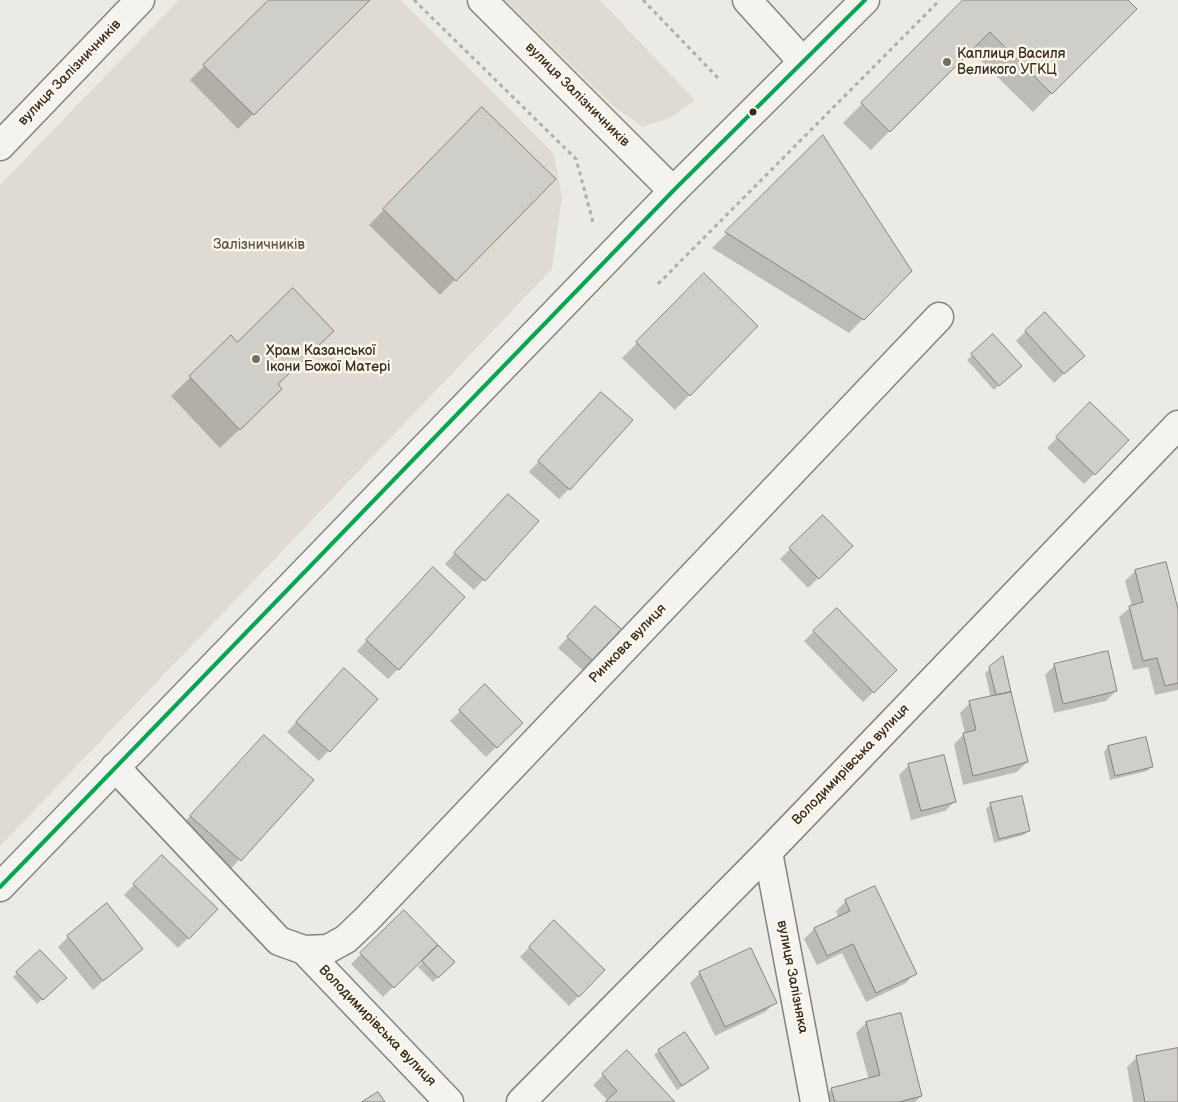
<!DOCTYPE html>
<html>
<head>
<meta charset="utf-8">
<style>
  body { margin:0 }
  canvas { display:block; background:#eceae4 }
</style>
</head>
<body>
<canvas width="1178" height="1102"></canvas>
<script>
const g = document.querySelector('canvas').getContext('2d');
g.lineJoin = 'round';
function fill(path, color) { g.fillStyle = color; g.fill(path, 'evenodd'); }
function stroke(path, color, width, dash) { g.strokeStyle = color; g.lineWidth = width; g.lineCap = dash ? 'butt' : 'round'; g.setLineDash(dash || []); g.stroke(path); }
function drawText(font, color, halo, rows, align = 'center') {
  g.font = font + ' "Balsamiq Sans",sans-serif'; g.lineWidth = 5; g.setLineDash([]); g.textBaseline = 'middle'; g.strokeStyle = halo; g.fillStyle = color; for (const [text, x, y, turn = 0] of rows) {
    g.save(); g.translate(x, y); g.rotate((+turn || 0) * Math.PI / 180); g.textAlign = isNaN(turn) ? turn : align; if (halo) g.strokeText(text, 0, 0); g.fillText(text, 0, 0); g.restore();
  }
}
fill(new Path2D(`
  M179 0H401L554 154 562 197 552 269 0 846V185Z
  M505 0H600L695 100 670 118 642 127 611 104Z`), '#dfdbd2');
fill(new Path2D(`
  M270 0H368L238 129 190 80Z
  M965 0H1126L1135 9 1033 112 970 50 871 150 843 123Z
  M482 109 554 179 440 295 369 225Z
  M823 137 911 271 849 333 712 248Z
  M704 275 756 326 675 410 622 358Z
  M1026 331 1073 365 1054 383 1016 341Z
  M993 336 1015 370 994 390 967 360Z
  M231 337 277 385 262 408 220 448 171 396Z
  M591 403 569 489 559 499 529 472Z
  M1090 404 1128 440 1084 484 1047 448Z
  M498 506 537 522 474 590 445 564Z
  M823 517 851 546 808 588 780 559Z
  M1135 571 1178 614V690L1155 695 1148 667 1133 670 1119 617 1132 606 1125 581Z
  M423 579 398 669 388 679 357 651Z
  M595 607 624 633 587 674 558 648Z
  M837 609 896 670 863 702 804 641Z
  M1002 658 1027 762 1017 772 963 785 954 744 965 733 960 713 970 703 991 698 985 673Z
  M1055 665 1116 691 1106 701 1054 713 1045 675Z
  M335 679 377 699 319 761 287 732Z
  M485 686 521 723 486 757 450 721Z
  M264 737 312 780 225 875 176 831Z
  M1108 747 1152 766 1147 771 1110 780 1104 752Z
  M909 765 955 801 945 811 911 820 899 775Z
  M991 804 1029 830 1024 835 994 843 986 809Z
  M162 856 217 909 178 948 124 895Z
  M874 888 915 973 906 983 866 1002 842 953 817 965 804 939 814 929 838 917 836 911 846 901Z
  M404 912 453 962 433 982 418 967 438 947 436 945 383 997 351 964Z
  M554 922 604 970 569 1006 520 957Z
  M68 937 141 948 93 990 58 947Z
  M751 950 775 1003 765 1012 715 1036 690 983 700 973Z
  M17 973 60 983 37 1004 13 977Z
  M866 1023 921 1096 915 1102H823L822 1099 832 1089 869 1080 856 1033Z
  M1178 1049V1102H1133L1127 1067 1137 1057Z
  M659 1051 707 1068 677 1090 654 1055Z
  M627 1052 673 1102H607L608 1101 593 1085Z`), '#0003');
const building = new Path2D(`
  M269 0H370L254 115 203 65Z
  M963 0H1128L1137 9 1052 94 990 32 890 132 861 103Z
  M482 107 556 179 456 281 383 209Z
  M823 135 912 271 864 320 725 232Z
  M704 273 758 326 690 396 636 342Z
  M293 288 334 331 278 384 282 389 240 430 189 376 231 335 237 342Z
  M1045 312 1085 356 1064 374 1025 331Z
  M993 334 1022 366 999 386 971 354Z
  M601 392 633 420 570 490 538 461Z
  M1090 402 1129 440 1095 475 1056 437Z
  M508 494 539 521 485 581 454 553Z
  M823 515 853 546 819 579 789 548Z
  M1166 562 1178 609V683L1165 686 1157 658 1143 661 1129 606 1143 602 1135 570Z
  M433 567 465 597 399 670 366 640Z
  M595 606 626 633 597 665 567 637Z
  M837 608 897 670 874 693 813 631Z
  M1108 651 1117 691 1063 704 1054 664Z
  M1003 656 1011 692 996 695 989 667Z
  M344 668 378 699 330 752 296 722Z
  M485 684 523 723 497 748 459 710Z
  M1011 692 1028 762 973 776 963 733 976 730 969 701Z
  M264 735 314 780 241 861 190 816Z
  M1146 737 1153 767 1115 776 1108 746Z
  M944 755 956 802 921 811 908 764Z
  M1022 796 1030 831 999 839 990 803Z
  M162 855 218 909 189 939 133 884Z
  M875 886 917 974 876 993 853 944 827 956 814 928 850 911 845 900Z
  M107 903 143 949 103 981 67 936Z
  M404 910 438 945 394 988 360 953Z
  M554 920 605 970 579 997 529 947Z
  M438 945 455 962 438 978 422 961Z
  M751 948 777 1003 725 1027 699 972Z
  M40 950 67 978 43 1000 16 972Z
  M901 1013 922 1096 899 1102H835L831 1088 880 1075 866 1022Z
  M685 1032 709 1068 682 1086 658 1050Z
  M1178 1048V1102H1145L1136 1056Z
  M627 1050 675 1102H605L617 1091 602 1074Z
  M378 1092 385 1102H362Z`);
fill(building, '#d0cec9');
stroke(building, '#86827c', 1);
const street = new Path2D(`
  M482 0 673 191
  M0 146 140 0
  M115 767 279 941 304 950 449 1102
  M768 852 815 1102
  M304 950 328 949 346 939 367 919 939 317
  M521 1102 768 852 1178 425`);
const secondary = new Path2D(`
  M747 0 803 62
  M0 887 673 191 865 0`);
stroke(street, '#86827c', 31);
stroke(secondary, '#86827c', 31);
stroke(new Path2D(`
  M414 0 576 159 593 222
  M643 0 718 78
  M658 284 940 0`), '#b1aeaa', 3, [4, 4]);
stroke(street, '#f4f3ef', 28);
stroke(secondary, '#f4f3ef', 28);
stroke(new Path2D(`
  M0 887 673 191 865 0`), '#00a651', 4);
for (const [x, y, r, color] of [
  [947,62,5,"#796d63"],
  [753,112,4.5,"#3b2a1e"],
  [256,359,5,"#796d63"]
]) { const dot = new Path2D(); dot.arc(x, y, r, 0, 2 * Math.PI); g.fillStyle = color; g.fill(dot); stroke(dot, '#fbf7ec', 2); }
drawText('14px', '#3b2a1e', '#fbf7ec', [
  ["Каплиця Василя",957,54],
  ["Великого УГКЦ",957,70],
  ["Храм Казанської",266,351],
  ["Ікони Божої Матері",266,367]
], 'left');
drawText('14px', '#3b2a1e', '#fbf7ec', [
  ["вулиця Залізничників",70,73,-46],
  ["вулиця Залізничників",577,95,45],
  ["Ринкова вулиця",628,644,-46],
  ["Володимирівська вулиця",851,765,-46],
  ["вулиця Залізняка",792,977,79],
  ["Володимирівська вулиця",377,1026,46]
]);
drawText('14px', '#625347', '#fbf7ec', [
  ["Залізничників",259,245]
]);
</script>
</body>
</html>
